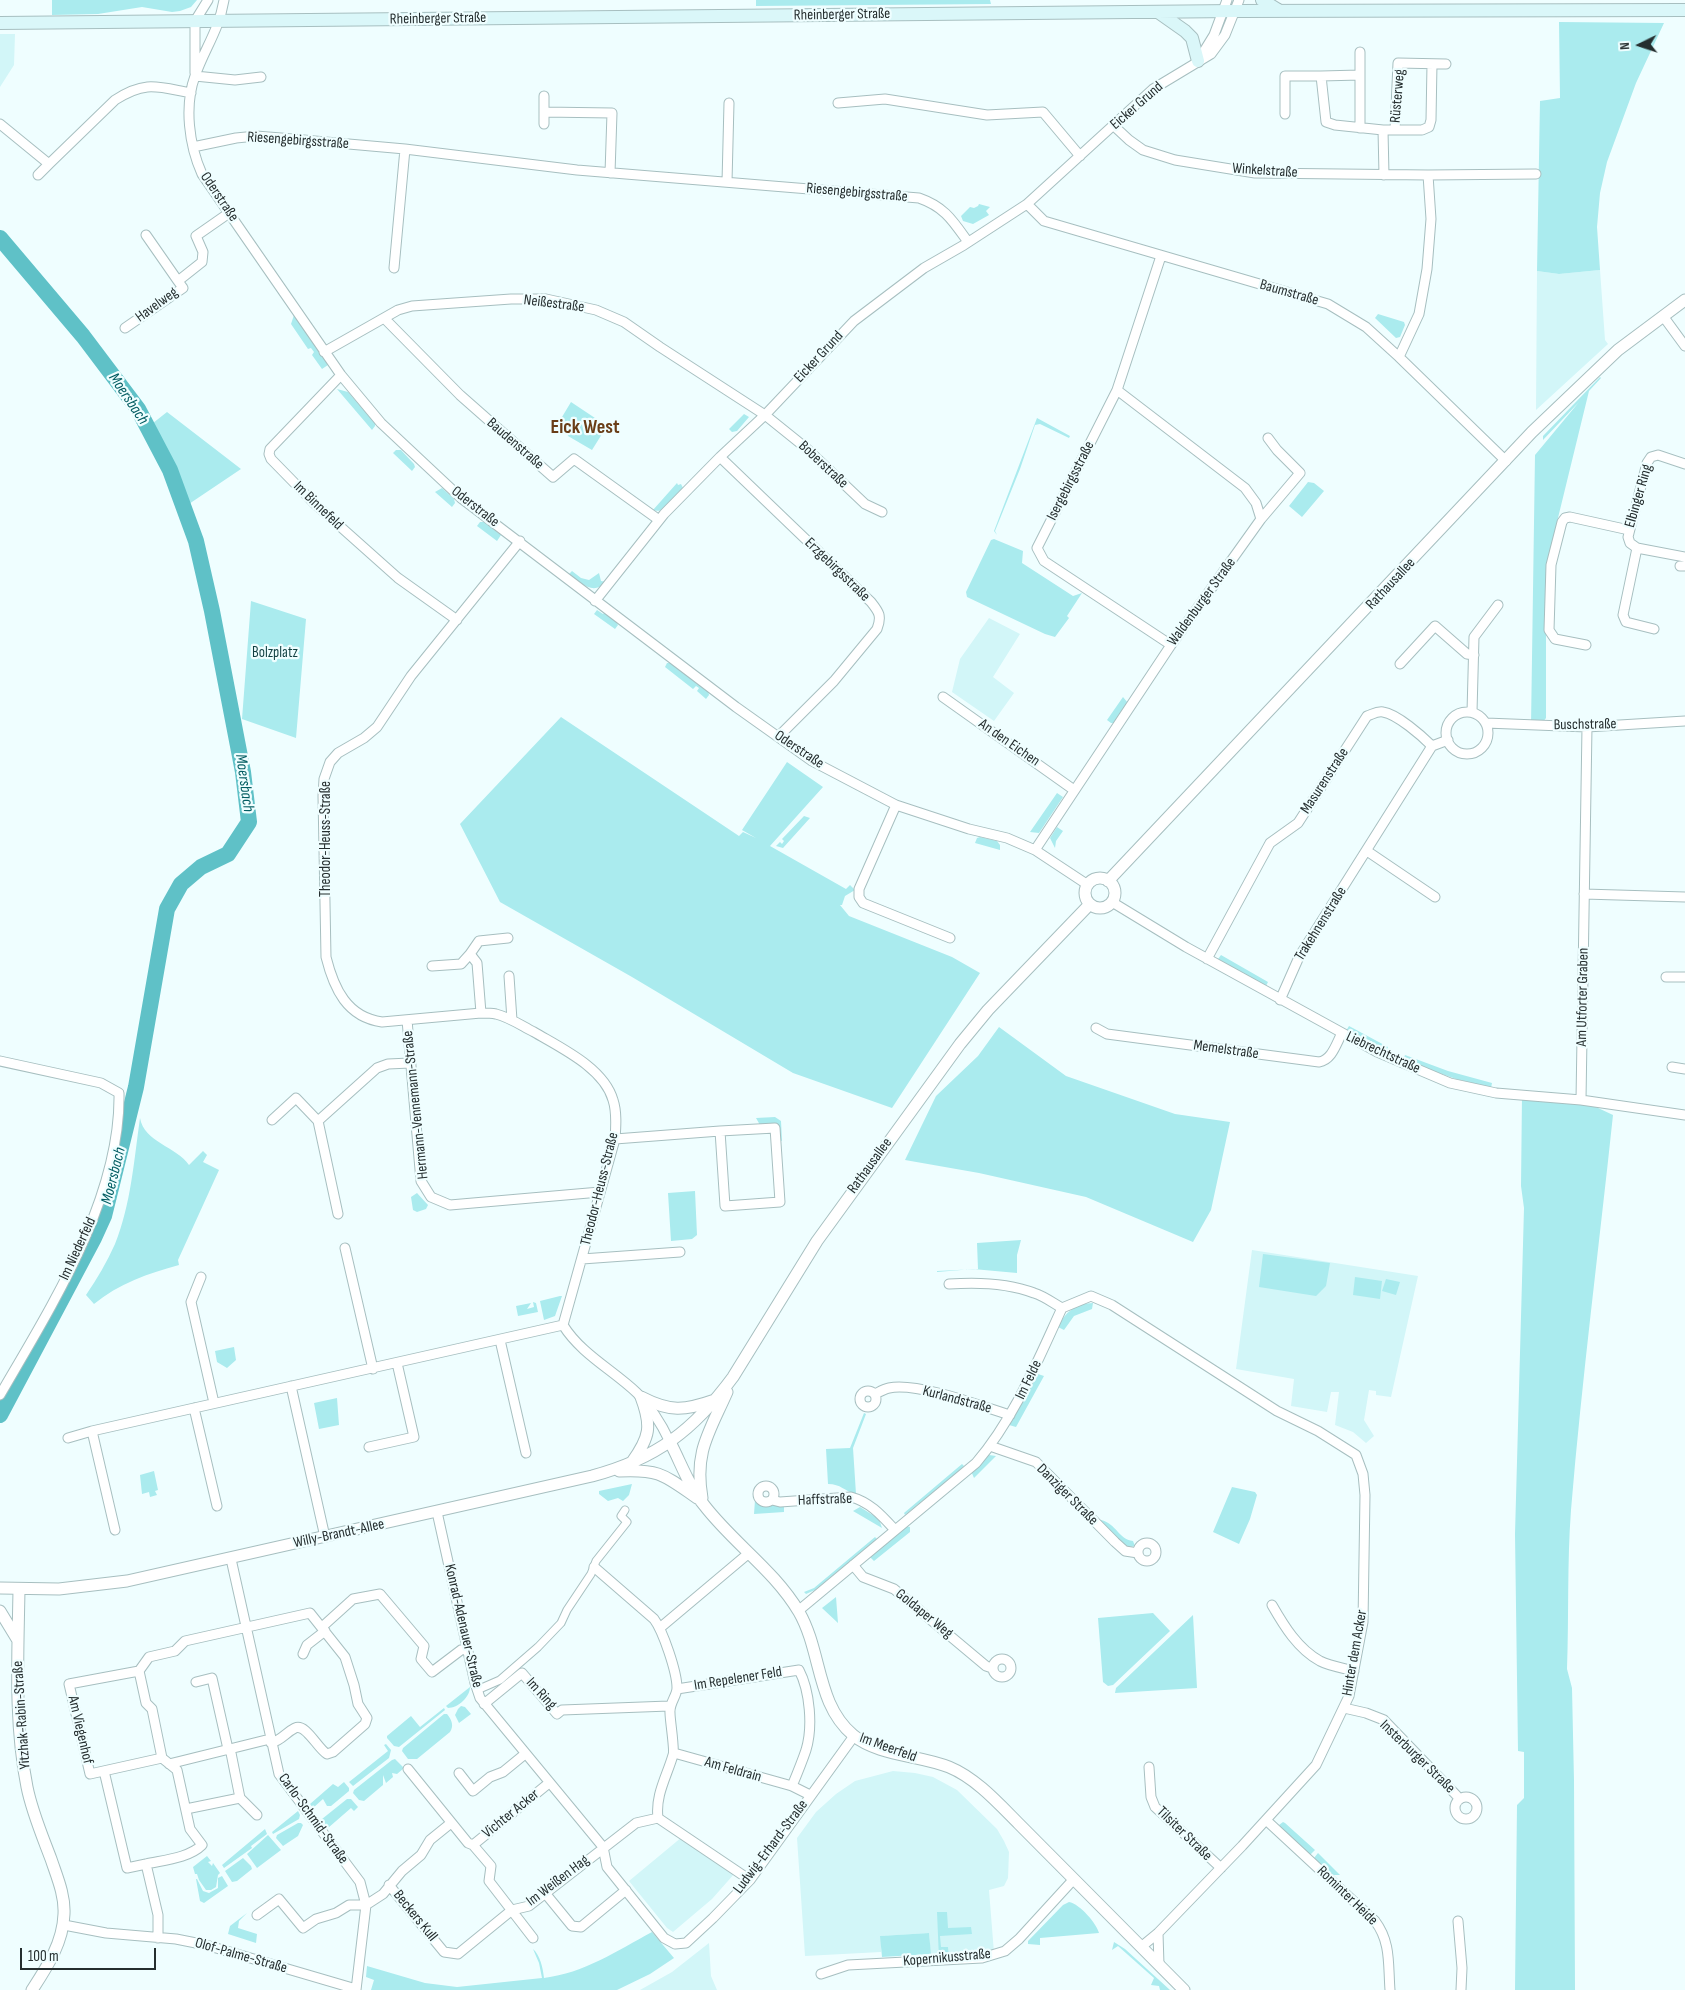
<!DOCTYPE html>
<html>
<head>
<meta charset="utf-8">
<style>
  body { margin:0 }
  #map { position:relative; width:1685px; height:1990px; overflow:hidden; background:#effeff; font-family:"Sofia Sans Condensed",sans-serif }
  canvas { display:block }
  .north { position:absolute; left:1615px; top:20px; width:50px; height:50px; -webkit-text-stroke:4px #effeff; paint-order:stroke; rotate:266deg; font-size:14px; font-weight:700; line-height:20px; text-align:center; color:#252e2f }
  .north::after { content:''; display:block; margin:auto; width:18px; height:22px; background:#252e2f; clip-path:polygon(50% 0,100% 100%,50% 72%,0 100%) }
  .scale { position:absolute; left:20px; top:1948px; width:136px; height:22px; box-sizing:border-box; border:2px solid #252e2f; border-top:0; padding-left:6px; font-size:15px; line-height:18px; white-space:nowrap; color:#252e2f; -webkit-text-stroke:4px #effeff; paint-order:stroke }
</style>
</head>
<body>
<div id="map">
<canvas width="1685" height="1990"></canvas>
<div class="north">N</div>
<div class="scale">100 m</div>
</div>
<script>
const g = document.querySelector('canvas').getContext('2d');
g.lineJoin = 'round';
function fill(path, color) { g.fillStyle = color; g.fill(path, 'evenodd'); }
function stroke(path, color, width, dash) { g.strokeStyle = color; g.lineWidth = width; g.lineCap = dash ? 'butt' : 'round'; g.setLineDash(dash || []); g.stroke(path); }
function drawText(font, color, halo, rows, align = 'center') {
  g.font = font + ' "Sofia Sans Condensed",sans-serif'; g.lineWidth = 4.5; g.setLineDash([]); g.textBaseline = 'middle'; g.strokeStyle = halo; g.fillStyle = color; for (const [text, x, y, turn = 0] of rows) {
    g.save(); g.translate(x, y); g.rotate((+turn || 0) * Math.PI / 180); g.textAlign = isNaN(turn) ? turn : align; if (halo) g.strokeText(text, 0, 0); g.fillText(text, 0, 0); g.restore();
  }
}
fill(new Path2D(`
  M0 34H15L14 65 0 87Z
  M1600 270 1605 340 1608 344 1536 410 1537 271 1559 274Z
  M989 618 1020 634 993 677 1014 693 994 721 952 692 960 659Z
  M1252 1250 1418 1276 1391 1397 1376 1395V1391L1369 1390 1364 1420 1374 1436 1366 1443 1353 1432 1335 1425 1339 1392H1331L1327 1412 1291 1406 1294 1379 1236 1369Z
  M893 1771 915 1773 933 1777 957 1790 997 1829 1004 1841 1009 1852 1008 1878 1004 1886 989 1890 994 1953 931 1960 929 1933 881 1936V1952L805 1956 797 1838 816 1812 836 1794 855 1781Z
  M682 1837 735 1873 712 1899 673 1932 667 1928 629 1881Z
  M709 1943 711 1976 717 1990H640L672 1972Z`), '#d2f6f8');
fill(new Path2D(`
  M52 0H197L191 7 180 11 172 12 142 7 98 14 52 15Z
  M756 0H990L991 4 756 6Z
  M1559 22 1664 23 1636 83 1607 162 1600 193 1597 227 1600 270 1559 274 1537 271 1540 101 1560 98Z
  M979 204 990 207 986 211 989 215 973 224 963 221 961 216 970 207 974 208 978 206Z
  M1378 314 1404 322 1405 325 1400 337 1396 338 1375 318Z
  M294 315 328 365 322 369 312 355 314 352 311 348 308 349 291 324Z
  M1600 377 1601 378 1589 391 1546 567V718L1540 726 1531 725 1535 455 1579 402 1543 440V436Z
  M337 389 348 392 375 423V426L372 430Z
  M571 402 607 426 592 450 568 436 562 417Z
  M167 412 241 469 180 510 148 427Z
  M744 414 749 417 737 431 732 432 729 429Z
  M1037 418 1070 436 1069 438 1040 424 1035 425 1020 469 995 531 997 535 994 531Z
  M396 450H401L414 464 415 467 412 471 393 453Z
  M1308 482 1314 483 1324 491 1302 517 1289 506Z
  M677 483 678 485 681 484 683 488C676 496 665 515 653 510Z
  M442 488 454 499 455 503 452 507 435 492Z
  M480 522H484L501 535 497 541 477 526Z
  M994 539 1023 551 1022 563 1073 596 1082 593 1067 616 1069 618 1055 637 1045 634 967 597 966 592 991 540Z
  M572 571 581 578 589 580 599 573 601 581 606 582C593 596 581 583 569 574Z
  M251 601 306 619 296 738 242 719Z
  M597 610 603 614 605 612 615 620 618 625 615 629 594 614Z
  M667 663H671L708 690 709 695 706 699 697 691 699 688 696 686 693 689 665 667Z
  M1123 697 1128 703 1114 723H1111L1107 720Z
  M561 717 739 836 743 832 756 838 742 830 787 762 823 787 770 846 846 889 850 885 855 890 845 896 842 905H840L849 916 952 957 980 973 892 1108 793 1073 632 977 500 902 460 824Z
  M1057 793 1063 797 1039 833 1030 832Z
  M804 816 810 818 783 848 776 846 780 842 782 844 784 841 782 839Z
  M1057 827 1063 831 1056 841 1055 848 1082 864 1055 848 1050 838Z
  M980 837 997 841 1000 845V850L975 843 977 838Z
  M1221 955 1268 982 1266 986 1218 959Z
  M1349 1026 1388 1047 1386 1052 1346 1031Z
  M999 1027 1066 1076 1175 1114 1230 1122 1211 1210 1193 1242 1086 1197 979 1173 905 1160 936 1096 978 1056Z
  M1405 1055 1448 1071 1492 1083 1491 1088 1456 1079 1403 1060Z
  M1522 1095 1581 1100 1613 1115C1599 1247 1582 1378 1571 1510 1567 1563 1569 1616 1567 1669L1572 1688 1574 1781 1575 1990H1515L1517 1805 1524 1798V1752L1518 1751 1515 1534 1524 1208 1521 1186Z
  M775 1117 781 1121 782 1141 779 1140 772 1130 760 1125 756 1118Z
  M140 1118C144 1142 177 1147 189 1165L203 1151 207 1155 203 1162 219 1170 178 1260 179 1265C149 1273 118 1284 94 1304L86 1295C97 1279 107 1262 115 1244 131 1204 134 1160 140 1118Z
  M695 1191 697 1235 692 1239 671 1241 668 1193Z
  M417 1193 428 1205 426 1209 417 1212 413 1210 411 1197Z
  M1021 1240 1017 1255V1273L973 1269 937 1272V1271L978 1269 977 1243Z
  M1263 1254 1330 1263 1326 1286 1316 1296 1259 1287Z
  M1355 1277 1382 1281 1380 1299 1353 1295Z
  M1386 1279 1400 1282 1396 1295 1382 1291Z
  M560 1296H562L555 1316 544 1320 540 1301Z
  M533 1302 536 1303 538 1312 518 1316 516 1306 531 1303 527 1309 534 1307Z
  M1093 1303 1092 1309 1074 1316 1064 1330 1058 1327C1065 1312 1076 1303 1093 1303Z
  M234 1347 236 1360 227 1368 217 1362 215 1351Z
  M1038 1374 1044 1376 1016 1427 1009 1425Z
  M337 1398 339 1425 319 1429 314 1403Z
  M864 1413 866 1414 853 1448 856 1494C844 1491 841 1484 828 1484L826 1449 850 1448Z
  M989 1455 996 1456 974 1478 971 1471 985 1457Z
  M962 1464 964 1466 959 1471 905 1515 904 1513Z
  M154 1471 158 1490 155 1491 157 1495 150 1497 149 1492 142 1494 140 1475Z
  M632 1484 629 1495 623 1501 618 1498 608 1501 599 1494V1491Z
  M1232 1487 1255 1492 1257 1495 1250 1519 1239 1544 1213 1532Z
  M755 1500 761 1506 784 1505V1512L754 1514Z
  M860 1507 879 1519 882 1528 853 1511Z
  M1101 1520C1117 1524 1118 1539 1133 1541L1135 1546 1129 1547 1124 1545 1100 1521Z
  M906 1526 910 1527V1532L874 1561 869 1556Z
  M875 1537 877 1539 815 1590 806 1594 804 1592 814 1588Z
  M836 1597 838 1623 822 1608Z
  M1153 1613 1170 1631 1113 1685 1108 1686 1103 1682 1098 1618Z
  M1193 1615 1197 1688 1115 1693 1116 1688Z
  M470 1687C470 1697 458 1708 448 1708L446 1706Z
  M461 1706 465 1707 471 1714 459 1723 455 1715 458 1709Z
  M444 1708 445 1710 399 1747 394 1746 387 1738V1736L411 1716 420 1727Z
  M444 1714H447C452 1720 454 1726 450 1732L417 1759H408L402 1751 403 1748Z
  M386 1744 391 1750 389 1758 353 1786 349 1782 388 1751 384 1745Z
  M395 1759 404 1768 397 1774 392 1773 393 1777 386 1783 383 1775V1785L364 1801 359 1800 353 1793 354 1790 392 1760Z
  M344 1782 349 1788V1791L331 1806H327L323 1799 313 1808 310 1804 333 1784 338 1787Z
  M347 1799H351L358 1807 354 1811 351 1808 328 1828 322 1819Z
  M298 1811 300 1815 299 1819 273 1834 272 1832Z
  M1283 1822 1285 1823 1315 1850 1311 1854H1308L1281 1828 1279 1825Z
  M298 1823H301L303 1825 298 1836 283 1846 276 1838 277 1835Z
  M265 1829 267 1834 251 1846 252 1848 224 1868 222 1865Z
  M268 1835 281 1850 257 1868 247 1854Z
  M1318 1853 1340 1875H1331L1315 1860 1314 1858Z
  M207 1856 211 1861 208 1862 212 1866 213 1863 220 1873 218 1875 216 1887 211 1890H206L199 1880 197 1874H195L193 1867Z
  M243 1858 251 1866 252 1869 237 1881 232 1882 225 1871Z
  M222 1876 228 1886 204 1903 200 1901 196 1879H197L203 1891 209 1893 218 1888V1878Z
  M1069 1902C1080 1904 1097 1924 1099 1933L1040 1938V1945L1028 1944V1941L1063 1905Z
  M937 1912H947L948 1928 971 1927 972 1934 940 1936 941 1947H948L949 1959H939Z
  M247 1913 239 1921 238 1928 257 1934 256 1943 228 1934 230 1926Z
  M652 1932 674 1958 650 1974 617 1990H371L374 1980 366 1977 367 1966 425 1983 457 1987 542 1978 539 1963 533 1949C540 1955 543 1968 544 1978 584 1973 617 1951 652 1932Z
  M929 1933 931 1954 882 1957 880 1936Z
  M1114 1942 1125 1949 1170 1990H1160L1159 1986 1151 1985 1154 1978 1118 1946 1112 1950Z`), '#aaebee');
stroke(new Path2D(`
  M0 238 83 336 138 409 170 470 196 541 212 611 243 772 249 822 228 854 201 867 181 884 167 909 136 1087 104 1216 94 1238 0 1415`), '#5fc1c7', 16);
const pedestrian = new Path2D(`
  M477 1690 500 1680 538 1647 561 1623 567 1610 591 1574 596 1561 627 1522 621 1516 625 1510`);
const minor = new Path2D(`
  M224 0C219 30 205 48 195 76 184 106 189 145 202 174L341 375 381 423 461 498 736 707 812 761 896 805 969 829 1007 838 1035 850 1088 885
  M1198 61 1214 35 1227 0
  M195 73V21L208 0
  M1360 75V128
  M195 76 235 80 261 77
  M1321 76 1360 75V52
  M544 96V124
  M838 103 885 99 987 115 1043 112 1080 156
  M544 112 612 113 610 173
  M1285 114V76H1321L1326 122 1335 125 1383 130
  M0 124 49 164 115 100C146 80 158 87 191 93
  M1114 126 1129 140 1143 150 1175 160 1255 173 1428 175 1431 219 1427 269 1419 314 1399 357
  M1395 130H1422L1429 127 1431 120 1432 64
  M193 147 236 138 256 136 281 138 405 149 577 170 919 198C945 207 953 221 968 242
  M38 175 49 164
  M1384 175 1383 130H1395L1398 63 1446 64
  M1428 175 1536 174
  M727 182 729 103
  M1027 204 1044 221 1328 304 1366 327 1399 357 1506 461
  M146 235 178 281
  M1161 256 1117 390 1037 548 1044 561 1171 645
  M394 268 405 149
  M1663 316 1685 346
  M384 318 460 395 553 477 574 459 659 520
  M125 328 183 288 178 281 202 262 203 252 196 236 229 213
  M324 352 398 310 412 306 511 299H546L596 310 624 322 660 347 765 415 806 448 865 504 882 512
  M341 375 270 449 269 454 271 459 315 504 398 578 457 620
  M720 457 871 602C879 612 882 616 877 629L834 681 779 736
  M1685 464 1658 455 1651 457 1647 463 1628 537 1630 543 1637 548 1685 557
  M1261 519 1300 473 1277 450 1268 438
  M520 541 411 676 377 727 364 738 338 753 330 762 324 779 323 796 326 957C334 989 347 1017 382 1022L481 1013C486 1013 491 1013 496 1014 509 1017 522 1026 534 1032 561 1048 604 1068 613 1100 617 1112 616 1126 615 1139L563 1325C581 1354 613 1370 637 1393 652 1408 661 1423 670 1442
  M1637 548 1623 615 1626 622 1654 629
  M1680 566H1685
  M595 601 664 514 720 457 765 415 854 321 924 268 964 245 1027 204 1153 89 1211 54 1225 35 1239 0
  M1586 645 1555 639 1549 630 1551 565 1562 522 1565 518 1570 517 1629 530
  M1400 664 1435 626 1467 654 1474 655
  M943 697 1074 790
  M1472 712 1474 637 1498 605
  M1446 733a21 21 0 1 1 42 0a21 21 0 1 1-42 0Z
  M1486 723 1587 727 1685 721
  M896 805 859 889V897L863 903 950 938
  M1035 850 1171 645 1261 519 1256 503 1245 488 1117 390
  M1367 851 1435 897
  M1584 894 1685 897
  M1112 902 1186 947 1377 1052 1450 1083 1496 1093 1581 1100 1685 1115
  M1207 959 1270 843 1298 823 1367 716C1373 714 1377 711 1383 712 1397 714 1422 736 1432 746
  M432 966 461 964 470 954
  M509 976 512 1020
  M1666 977H1685
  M1280 1000 1299 957 1432 746 1448 740
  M481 1013 477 963 470 954 479 941 508 938
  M407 1020 421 1181 431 1197 450 1205 600 1192
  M1096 1028 1107 1034 1319 1062C1332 1060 1336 1044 1342 1033
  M0 1061 101 1083 119 1093C121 1198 51 1307 0 1395
  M1672 1067 1685 1069
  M1581 1100 1587 727
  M272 1120 296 1098 318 1121
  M615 1139 720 1131 725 1206 780 1202 775 1128 720 1131
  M338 1214 318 1121 377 1068 388 1064 410 1063
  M345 1248 373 1369
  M582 1259 680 1252
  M201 1277 191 1302 214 1403
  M949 1284C977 1282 1008 1283 1034 1293 1044 1296 1053 1303 1062 1308
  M500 1340 526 1453
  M291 1386 325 1537
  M860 1399a8 8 0 1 1 16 0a8 8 0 1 1-16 0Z
  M875 1394C879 1392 884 1389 889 1388 917 1382 981 1406 1010 1415
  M194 1408 217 1506
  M92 1431 115 1530
  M68 1438 92 1431 563 1325
  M990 1446 1036 1462 1115 1542 1125 1551 1138 1553
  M369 1447 414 1437 397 1363
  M758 1494a8 8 0 1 1 16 0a8 8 0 1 1-16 0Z
  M772 1500 780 1502 851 1497C870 1502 882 1516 895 1530
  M437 1512 475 1683 480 1698 603 1847 607 1867 664 1938 675 1944 686 1943 713 1918 750 1880 854 1736
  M1138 1552a9 9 0 1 1 18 0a9 9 0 1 1-18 0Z
  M231 1559 279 1774 360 1882 366 1905 356 1990
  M853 1565 863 1577 894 1589 986 1666 992 1668
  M1272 1605C1284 1626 1298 1649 1320 1661 1330 1666 1343 1668 1354 1671
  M798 1611 976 1463C1015 1417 1037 1362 1062 1308L1091 1296 1112 1305 1277 1411 1318 1431 1356 1455 1363 1474 1365 1495 1363 1622 1349 1696 1316 1765 1242 1846 1158 1933 1141 1947
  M322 1627 353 1599 380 1594 424 1646 421 1659 432 1672 461 1650 467 1649
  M661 1627 749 1553
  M303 1654 307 1645 325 1631
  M993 1668a9 9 0 1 1 18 0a9 9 0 1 1-18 0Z
  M139 1671 146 1703 152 1709 162 1758 177 1770 190 1829 202 1845C189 1858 164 1860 146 1864
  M196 1682 212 1678 228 1749
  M677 1689 799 1670C810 1691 813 1727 806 1750 802 1762 797 1774 792 1786
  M484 1704 522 1673 557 1714 562 1710 669 1706
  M1344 1708 1366 1713 1384 1720 1460 1799
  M230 1748 240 1798
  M674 1753 792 1786 810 1795
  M162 1758 90 1774 69 1684 139 1671 149 1657 175 1651 185 1641 310 1613 345 1657 354 1685 358 1704 367 1718 365 1724 333 1752 327 1754C317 1748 306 1723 295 1728 285 1733 282 1740 271 1743
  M169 1764 270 1739
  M1149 1767 1151 1797 1155 1807 1221 1868
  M408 1769 468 1843 473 1845 491 1866 489 1881 533 1938
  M104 1771 127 1868 146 1864 158 1915V1938
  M459 1773 473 1791 490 1777 503 1772 525 1754
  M1455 1808a11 11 0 1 1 22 0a11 11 0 1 1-22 0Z
  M186 1809 240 1798 257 1815
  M658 1818 750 1880
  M1266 1820 1375 1921C1391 1942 1388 1964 1390 1990
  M473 1845 549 1783
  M389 1885 444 1952 458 1954 512 1910 529 1906 636 1823 658 1818C655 1795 667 1776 673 1755 675 1750 670 1721 670 1713 669 1703 677 1696 677 1688 677 1672 663 1631 654 1619L594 1567
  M545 1893 572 1926 581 1927 626 1890
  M257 1915 279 1899 303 1928 316 1919 336 1913 349 1905H366L383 1894 402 1871 421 1855 430 1840 451 1823
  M1458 1921 1462 1968 1461 1990
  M64 1925 106 1933 176 1939 206 1945 356 1989
  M1158 1933 1159 1965
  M821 1974 848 1965 982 1958 1005 1951 1019 1939 1073 1880`);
const tertiary = new Path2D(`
  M1085 893a15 15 0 1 1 30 0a15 15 0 1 1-30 0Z
  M1108 881 1532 432 1618 350 1685 300
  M641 1397C670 1412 684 1411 715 1400
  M670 1442C681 1463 689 1487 704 1505 733 1543 774 1570 799 1612 822 1652 816 1704 853 1735 878 1756 920 1755 949 1767 976 1778 999 1804 1019 1824L1184 1990
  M632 1462C650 1437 652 1426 641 1397
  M619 1471C660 1469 664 1475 697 1498
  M702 1498C694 1452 709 1433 727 1392
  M0 1588 59 1589 127 1581 592 1476C656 1459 694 1430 733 1377L817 1241 960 1044 988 1010 1090 904
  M19 1589C18 1655 14 1722 27 1787 32 1812 42 1835 51 1859 57 1877 65 1895 64 1914 63 1943 47 1967 32 1990
  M0 1611 17 1639`);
const secondary = new Path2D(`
  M1262 0 1280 11
  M1158 12 1185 31 1192 38 1198 61
  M0 23 1235 11 1685 10`);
stroke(pedestrian, '#a7bfc0', 9);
stroke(minor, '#a7bfc0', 11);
stroke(tertiary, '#a7bfc0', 13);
stroke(secondary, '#a7bfc0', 14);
stroke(pedestrian, '#fff', 7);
stroke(minor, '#fff', 9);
stroke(tertiary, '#fff', 11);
stroke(secondary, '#daf7f9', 12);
drawText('15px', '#252e2f', '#effeff', [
  ["Rheinberger Straße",842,15,-1],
  ["Rheinberger Straße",438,19,-1],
  ["Rüsterweg",1398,96,-85],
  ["Eicker Grund",1137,106,-41],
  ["Riesengebirgsstraße",298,141,4],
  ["Winkelstraße",1265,171,4],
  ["Riesengebirgsstraße",857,193,5],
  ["Oderstraße",219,197,56],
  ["Baumstraße",1289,293,16],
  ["Neißestraße",554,304,7],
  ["Havelweg",157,305,-36],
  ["Eicker Grund",819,357,-47],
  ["Baudenstraße",515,444,41],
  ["Boberstraße",823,465,43],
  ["Isergebirgsstraße",1071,481,-63],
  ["Elbinger Ring",1639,496,-74],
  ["Im Binnefeld",318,506,44],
  ["Oderstraße",475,507,38],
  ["Erzgebirgsstraße",837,570,44],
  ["Rathausallee",1391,584,-47],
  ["Waldenburger Straße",1202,602,-54],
  ["Buschstraße",1585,725,-1],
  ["An den Eichen",1009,743,35],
  ["Oderstraße",799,750,34],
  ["Masurenstraße",1325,781,-57],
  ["Theodor-Heuss-Straße",326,839,-90],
  ["Trakehnenstraße",1321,924,-58],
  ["Am Utforter Graben",1583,997,-89],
  ["Memelstraße",1226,1050,8],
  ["Liebrechtstraße",1383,1053,25],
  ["Hermann-Vennemann-Straße",416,1105,-96],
  ["Rathausallee",870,1166,-54],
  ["Theodor-Heuss-Straße",600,1189,-76],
  ["Im Niederfeld",78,1249,-65],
  ["Im Felde",1029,1380,-64],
  ["Kurlandstraße",957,1400,15],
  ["Danziger Straße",1067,1495,45],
  ["Haffstraße",825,1500,-2],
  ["Willy-Brandt-Allee",339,1534,-12],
  ["Goldaper Weg",924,1614,39],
  ["Konrad-Adenauer-Straße",463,1626,77],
  ["Hinter dem Acker",1355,1653,-80],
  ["Im Repelener Feld",738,1679,-9],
  ["Im Ring",541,1694,48],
  ["Yitzhak-Rabin-Straße",22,1715,-94],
  ["Am Viegenhof",80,1730,77],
  ["Im Meerfeld",888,1748,20],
  ["Insterburger Straße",1417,1757,44],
  ["Am Feldrain",733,1770,16],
  ["Vichter Acker",511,1814,-39],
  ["Carlo-Schmid-Straße",313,1819,54],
  ["Tilsiter Straße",1184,1834,44],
  ["Ludwig-Erhard-Straße",771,1847,-53],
  ["Im Weißen Hag",558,1881,-37],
  ["Rominter Heide",1347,1896,44],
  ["Beckers Kull",415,1916,51],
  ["Olof-Palme-Straße",241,1956,16],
  ["Kopernikusstraße",947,1958,-5]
]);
drawText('15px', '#103f41', '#effeff', [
  ["Bolzplatz",275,653]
]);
drawText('italic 16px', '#035d62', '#effeff', [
  ["Moersbach",128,399,56],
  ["Moersbach",244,783,82],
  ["Moersbach",114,1176,-76]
]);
drawText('bold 20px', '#693d17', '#effeff', [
  ["Eick West",585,428]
]);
</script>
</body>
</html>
